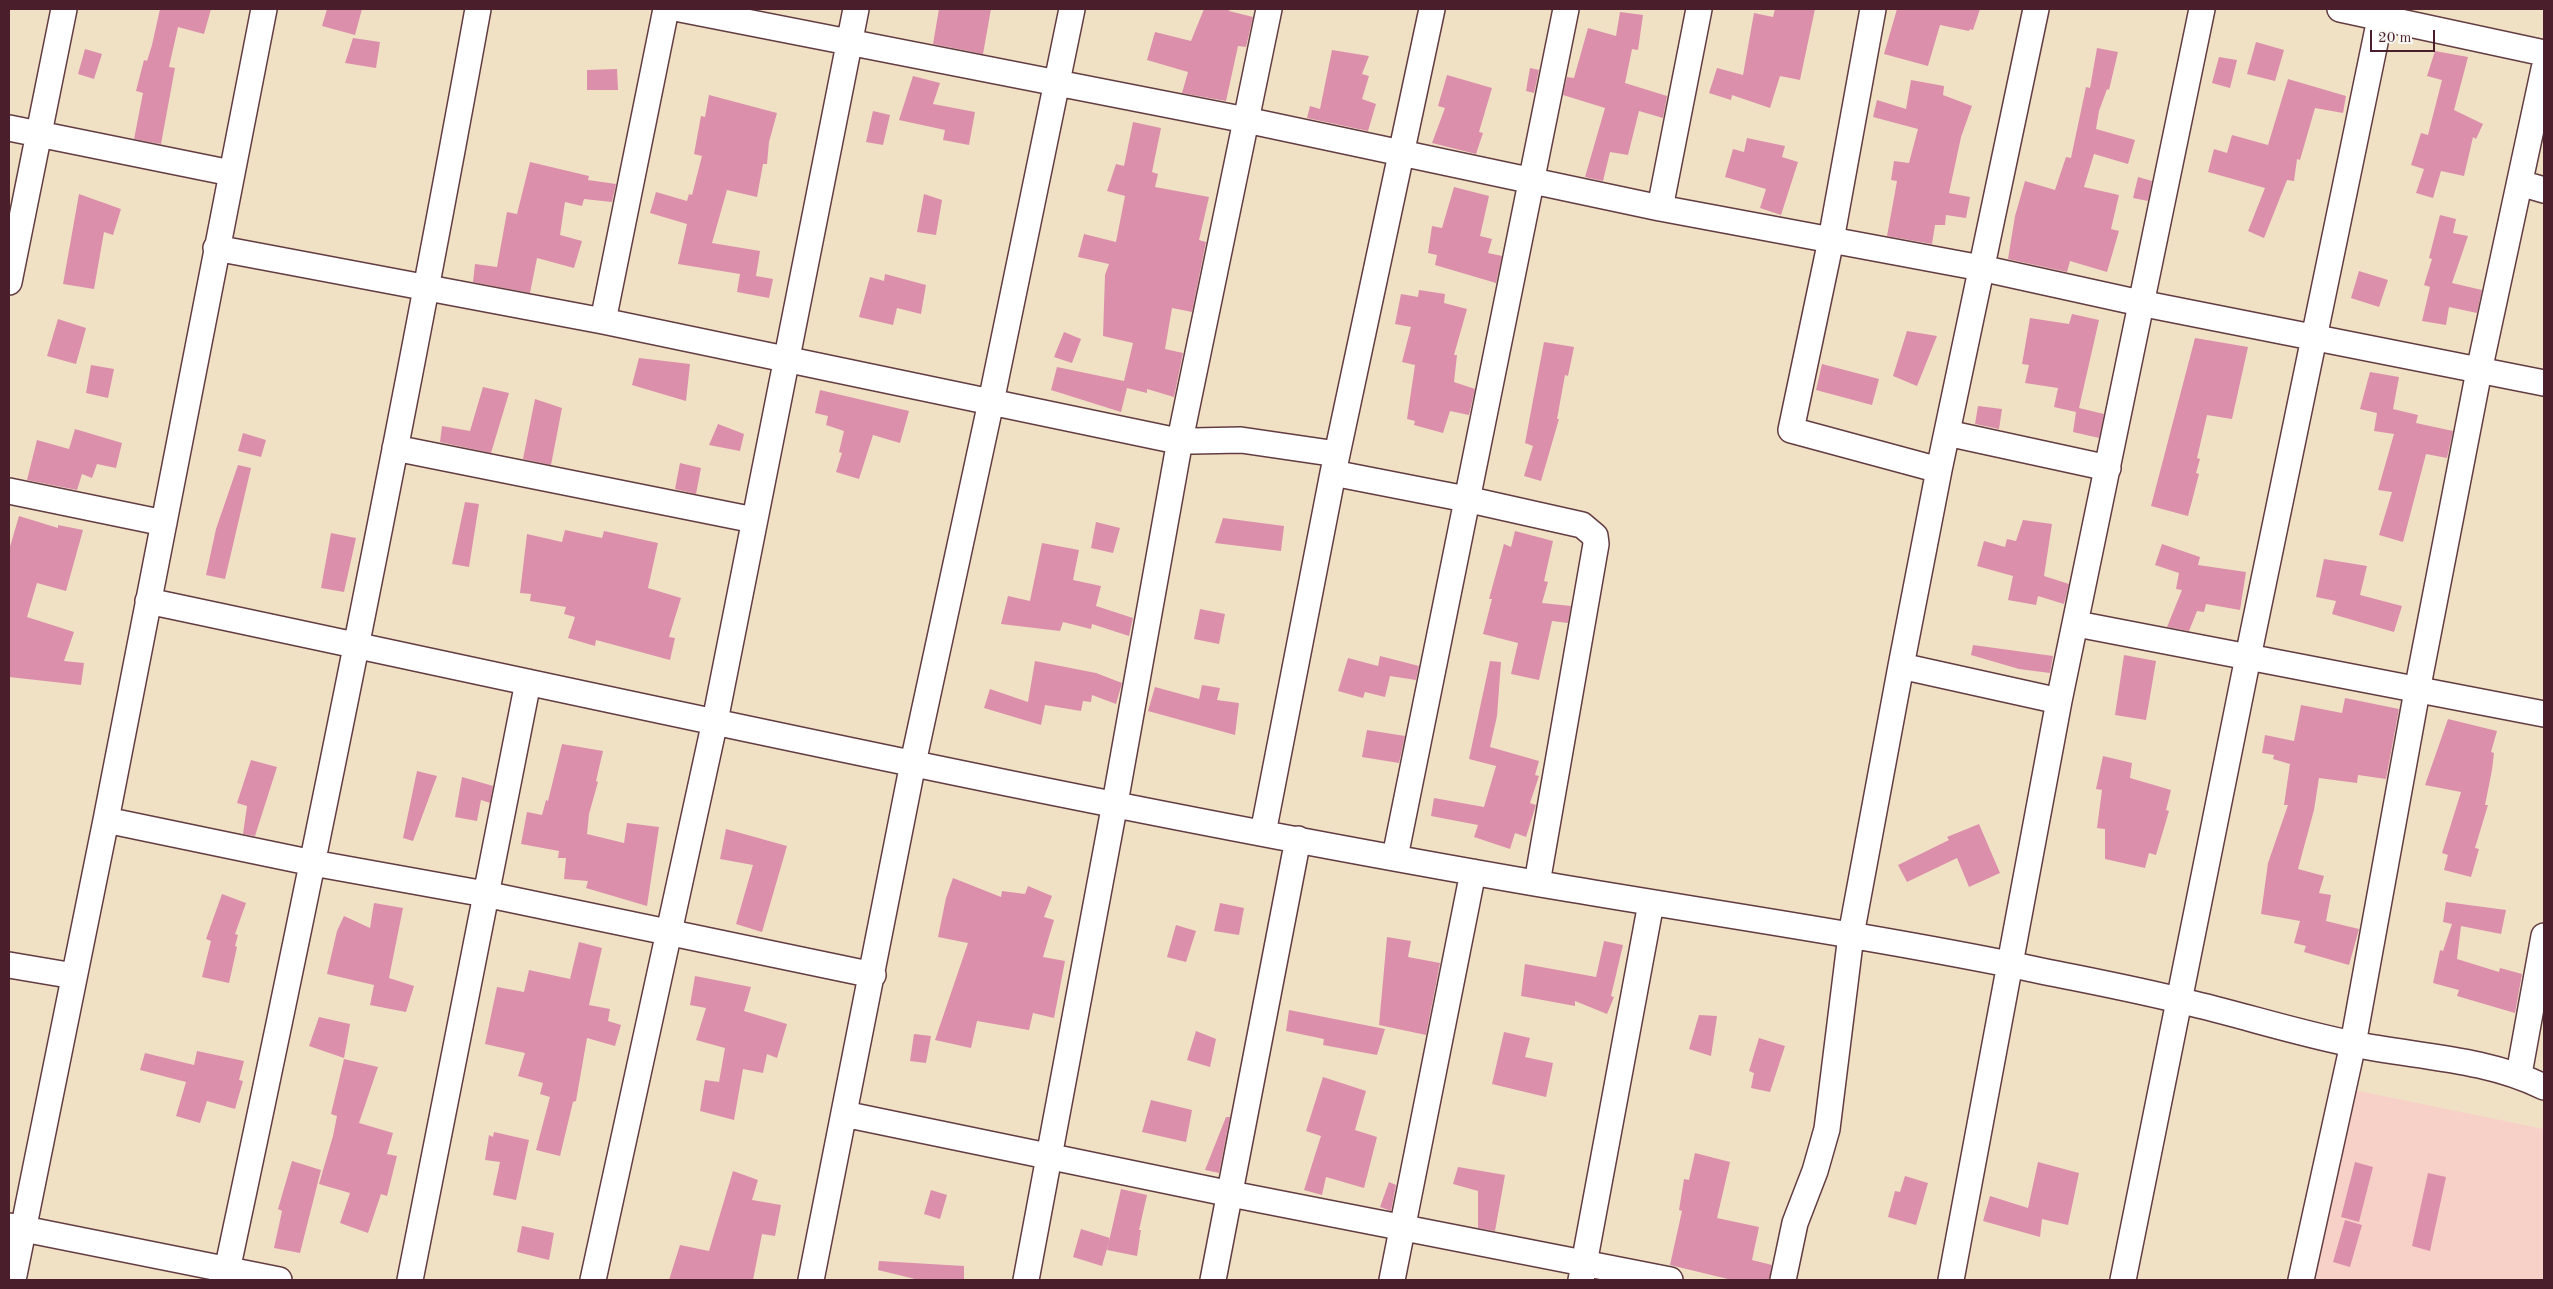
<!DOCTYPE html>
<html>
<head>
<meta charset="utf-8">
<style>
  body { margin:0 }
  #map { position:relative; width:2553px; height:1289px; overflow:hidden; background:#f0e1c5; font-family:"Old Standard TT",serif }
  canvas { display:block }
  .frame { position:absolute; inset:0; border:10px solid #4a1f2b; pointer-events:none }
  .scale { position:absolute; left:2370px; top:30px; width:65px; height:22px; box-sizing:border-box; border:2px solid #4a1f2b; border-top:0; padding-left:6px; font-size:15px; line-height:18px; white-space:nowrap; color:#4a1f2b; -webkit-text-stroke:4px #f6f6f2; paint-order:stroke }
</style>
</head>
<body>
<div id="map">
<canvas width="2553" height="1289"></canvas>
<div class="frame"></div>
<div class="scale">20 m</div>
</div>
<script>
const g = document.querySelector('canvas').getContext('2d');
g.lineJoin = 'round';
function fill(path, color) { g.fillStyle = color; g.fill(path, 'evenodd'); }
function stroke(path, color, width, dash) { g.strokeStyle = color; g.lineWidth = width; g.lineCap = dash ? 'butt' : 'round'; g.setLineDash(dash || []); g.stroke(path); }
fill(new Path2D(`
  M2349 1089 2544 1129V1280H2311Z`), '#f7d1c7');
fill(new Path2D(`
  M160 9H211L204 34 178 27 169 67 175 68 161 144 134 139 143 93 136 91 144 60 147 61 152 45Z
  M327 9H362L355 35 322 26Z
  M939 9H991L983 54 933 44Z
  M1204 9H1230L1229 11 1253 17 1246 47 1238 46 1226 101 1182 93 1188 72 1147 60 1155 32 1191 41Z
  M1775 9H1815L1800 80 1780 76 1770 108 1732 95 1731 100 1709 93 1717 68 1743 75 1754 13 1773 17Z
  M1897 9H1980L1973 30 1970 29 1969 31 1940 25 1928 66 1884 54Z
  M1620 12 1643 15 1638 50 1632 49 1625 83 1667 96 1663 118 1639 111 1628 155 1610 152 1603 181 1585 177 1605 108 1563 95 1567 77 1574 78 1588 28 1616 36Z
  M353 38 380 42 376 68 345 63Z
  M2256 42 2284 50 2275 81 2247 74Z
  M2097 48 2118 52 2109 90 2107 89 2099 111 2096 129 2135 140 2128 164 2094 154 2084 187 2119 195 2111 229 2119 231 2107 272 2070 261 2067 272 2008 259 2015 216 2025 181 2055 190 2066 157 2071 158 2086 87 2090 88Z
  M85 49 102 54 94 79 78 74Z
  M1332 50 1369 56 1362 74 1369 76 1362 99 1376 104 1368 131 1307 118 1310 106 1320 109Z
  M2435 51 2468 57 2454 110 2483 124 2476 139 2473 137 2464 176 2441 171 2433 198 2416 193 2424 169 2411 165 2421 133 2428 135 2442 80 2427 76Z
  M2219 57 2237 60 2230 88 2212 83Z
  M1530 68 1539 70 1534 93 1526 91Z
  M617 69 618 90H587V70Z
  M1447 75 1492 88 1479 132 1483 133 1476 154 1432 143 1445 108 1438 106Z
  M913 76 940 83 933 104 975 112 969 145 943 140 945 130 899 120Z
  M2288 79 2346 96 2343 113 2315 108 2300 160 2297 159 2294 181 2287 180 2264 238 2248 231 2265 188 2208 172 2214 149 2227 153 2232 135 2268 145Z
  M1911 80 1944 86 1943 95 1972 106 1961 137 1949 193 1970 197 1966 218 1946 215 1945 225H1935L1932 244 1887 236 1897 181 1891 180 1894 161 1909 163 1918 129 1873 117 1877 100 1906 109Z
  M709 95 777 113 769 142 767 164H763L757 197 727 190 712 243 760 251 756 276 773 279 769 298 737 292 740 274 678 264 687 224 650 213 656 192 687 201 689 194 692 195 702 156 694 154 701 116 705 117Z
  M873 111 890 115 883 145 866 142Z
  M1133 122 1161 128 1152 172 1158 174 1155 187 1209 197 1199 240 1206 242 1192 312 1172 308 1165 349 1183 353 1174 397 1147 389V393L1127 388 1121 412 1051 390 1057 367 1124 381 1133 343 1103 336 1105 275 1109 264 1078 257 1084 234 1116 242 1125 196 1107 191 1116 164 1124 166Z
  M1747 138 1785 146 1782 157 1798 162 1781 215 1760 208 1766 189 1725 177 1733 149 1744 152Z
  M530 162 589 176 588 180 616 184 612 202 584 199 582 206 565 202 560 235 582 241 574 268 537 258 530 293 473 282 475 264 497 267 507 212 517 214Z
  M2138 177 2152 181 2148 201 2133 198Z
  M1454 187 1489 196 1480 236 1492 239 1488 253 1502 256 1496 283 1435 265 1437 255 1428 253 1432 226 1442 228Z
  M79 194 121 209 113 235 104 232 94 289 63 284Z
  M924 194 942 200 936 235 917 232Z
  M2440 215 2456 219 2453 233 2468 236 2452 283 2482 290 2477 313 2449 307 2446 325 2422 321 2430 287 2424 285 2432 259 2429 258Z
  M2359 271 2388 280 2379 307 2351 298Z
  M885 274 926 285 921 314 897 308 893 325 859 317 870 277 884 281Z
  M1419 290 1445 294 1444 303 1467 309 1454 355H1457L1454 382 1475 389 1469 415 1450 411 1443 433 1414 425 1415 421 1407 419 1415 365 1402 362 1411 327 1395 324 1401 294 1418 297Z
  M2072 314 2099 320 2079 408 2104 414 2099 438 2073 432 2076 412 2054 407 2058 388 2025 383 2029 365 2022 364 2030 318 2069 324Z
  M58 319 86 328 76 364 47 356Z
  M1907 331 1937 336 1917 386 1893 376Z
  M1064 332 1081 339 1072 363 1054 357Z
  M2195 338 2248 347 2232 419 2207 415 2197 458 2200 459 2196 473 2199 474 2188 516 2151 506Z
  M1544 342 1574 347 1568 376 1565 375 1557 419H1559L1541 481 1524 476 1533 446 1525 443Z
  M639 358 690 364 686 401 632 385Z
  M1822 364 1879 379 1872 405 1816 390Z
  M91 365 114 369 108 398 86 393Z
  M2370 372 2399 377 2393 409 2418 415 2416 423 2453 431 2447 458 2426 454 2403 542 2379 535 2392 492 2378 490 2394 434 2374 431 2377 413 2360 409Z
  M483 387 509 393 491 453 440 442 442 426 470 431Z
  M820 390 909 411 900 443 873 435 859 479 836 472 842 453 839 452 844 431 826 425 828 416 815 413Z
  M535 399 562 408 551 465 523 459Z
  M1978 406 2002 409 1999 429 1975 424Z
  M718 424 744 434 740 451 709 445Z
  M75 429 122 443 116 468 97 464 92 478 82 474 77 490 27 480 37 440 69 449Z
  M243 433 266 440 261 457 238 451Z
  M680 463 701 468 696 494 675 489Z
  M238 465 251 468 225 579 206 575 216 529Z
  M465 502 479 504 469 567 452 564Z
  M19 516 58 528V525L83 530 66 591 37 583 27 617 74 632 64 661 84 663 81 685 9 677V550Z
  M1223 518 1284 526 1281 551 1215 543Z
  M2023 520 2052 524 2044 576 2069 584 2064 604 2038 596 2036 605 2008 600 2013 576 1977 566 1984 541 2005 547 2007 539 2016 541Z
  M1096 522 1120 528 1113 553 1091 548Z
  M565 530 602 538 604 531 658 543 648 588 681 598 669 637 675 638 670 660 596 640 595 646 568 638 575 617 564 614 566 607 530 601 531 594 520 593 527 534 562 542Z
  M1515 531 1553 541 1544 581 1548 582 1542 603 1571 606 1568 623 1552 621 1539 680 1511 674 1518 643 1483 634 1492 599H1489L1504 544 1511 547Z
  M331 533 356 538 344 592 321 588Z
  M1042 543 1079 550 1073 580 1101 586 1096 606 1133 618 1129 636 1092 624 1091 629 1063 622 1060 631 1001 624 1008 596 1030 601Z
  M2162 544 2200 557 2198 565 2246 572 2240 610 2206 604 2204 612 2197 611 2189 631 2167 627 2182 590 2176 589 2179 573 2155 565Z
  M2324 559 2367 566 2360 595 2402 606 2394 632 2332 614 2336 601 2316 597Z
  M1200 609 1225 614 1219 644 1194 639Z
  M1973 645 2053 656 2050 673 2019 669 1971 655Z
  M2124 655 2156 661 2146 720 2115 715Z
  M1380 656 1419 666 1416 680 1390 676 1385 697 1365 692 1363 698 1338 691 1348 658 1378 666Z
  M1035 661 1096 673 1122 683 1116 704 1092 695 1091 702 1083 701 1081 711 1045 705 1041 725 984 708 990 689 1028 702Z
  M1490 661 1501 662 1497 716 1490 747 1539 761 1535 775 1539 776 1530 803 1536 805 1526 837 1515 833 1510 849 1474 837 1478 825 1431 816 1434 798 1484 807 1496 766 1469 759Z
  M1202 685 1220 688 1217 700 1239 703 1235 735 1148 711 1155 687 1199 699Z
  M2345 698 2399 709 2386 779 2358 775 2357 783 2319 778 2314 810 2298 869 2324 876 2319 893 2331 895 2326 921 2359 929 2349 965 2304 952 2306 946 2294 943 2300 921 2261 914 2268 863 2288 805H2284L2290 764 2273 759 2274 755 2262 753 2265 735 2294 741 2301 705 2342 713Z
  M2448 719 2497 731 2491 752 2494 753 2492 770 2485 805H2488L2475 848 2479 849 2471 877 2444 870 2448 855 2442 853 2461 792 2425 785Z
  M1367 730 1405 736 1399 763 1362 757Z
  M562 744 603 751 596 781 598 782 589 814 587 834 624 843 627 823 659 827 647 906 586 888 588 881 564 879 566 858H558L559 851 521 844 527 812 542 815 546 800 548 801Z
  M2103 756 2132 763 2130 778 2171 790 2166 810 2169 811 2156 855 2149 853 2145 868 2105 859V829L2097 828 2102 790 2096 789Z
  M251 760 277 767 255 836 243 834 247 806 237 803Z
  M417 771 437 776 413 841 403 838Z
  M462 777 493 786 490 803 481 800 477 821 455 817Z
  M1979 824 2000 873 1969 887 1957 858 1907 882 1898 865 1949 840 1947 837Z
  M726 829 787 846 762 932 736 924 753 865 720 859Z
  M953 878 1001 897 1002 891 1025 894 1028 886 1052 896 1044 917 1054 920 1043 957 1065 961 1054 1018 1033 1013 1029 1030 977 1021 971 1048 935 1040 968 943 938 937 946 898Z
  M222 894 246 903 235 934 238 935 235 946 237 947 229 983 202 977 211 941 206 939Z
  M2446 902 2506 910 2501 934 2461 926 2457 959 2499 972 2500 968 2522 974 2515 1013 2457 996 2459 990 2433 983 2440 950 2443 951 2452 924 2443 922Z
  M374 903 403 908 389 978 414 986 406 1012 370 1005 374 985 327 974 337 931 344 916 370 928Z
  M1220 903 1244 908 1239 935 1214 931Z
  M1176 925 1196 931 1186 962 1167 957Z
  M1387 937 1411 941 1408 957 1440 963 1426 1035 1379 1025Z
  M1604 941 1623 945 1611 996 1614 997 1607 1014 1575 1001V1006L1521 996 1525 964 1596 977Z
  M579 942 602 948 589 1005 610 1009 608 1021 621 1025 615 1046 587 1038 576 1101 573 1102 560 1156 536 1150 550 1097 540 1094 543 1083 518 1076 525 1053 485 1044 497 987 524 992 529 970 570 979Z
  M695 976 751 987 744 1011 787 1024 777 1058 767 1054 763 1073 743 1069 734 1120 700 1111 705 1080 719 1082 725 1048 696 1040 706 1008 690 1005Z
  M1289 1010 1385 1029 1377 1055 1323 1045 1324 1039 1286 1031Z
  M1699 1015 1717 1016 1711 1056 1689 1049Z
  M319 1017 350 1024 344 1058 309 1046Z
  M1196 1031 1216 1039 1210 1067 1187 1060Z
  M1504 1032 1530 1038 1525 1057 1553 1063 1546 1097 1492 1084Z
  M914 1034 931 1036 926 1063 910 1061Z
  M1759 1038 1785 1046 1770 1092 1751 1088 1754 1073 1749 1071Z
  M197 1051 244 1061 239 1080 243 1081 235 1109 207 1101 200 1123 176 1116 186 1082 140 1070 145 1053 194 1065Z
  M344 1059 378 1067 359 1123 393 1133 387 1154 397 1156 387 1196 381 1194 368 1233 340 1223 350 1193 319 1184 333 1136 337 1116 331 1114Z
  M1323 1077 1366 1091 1355 1130 1377 1137 1364 1188 1326 1177 1322 1195 1304 1190 1321 1136 1306 1131Z
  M1151 1100 1192 1110 1186 1142 1142 1132Z
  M1226 1117H1230L1219 1173 1205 1170Z
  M494 1132 529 1140 516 1200 493 1195 500 1162 485 1160 489 1135 493 1137Z
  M1695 1153 1730 1162 1717 1218 1759 1227 1752 1260 1772 1265 1769 1280H1732L1670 1265 1682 1211 1679 1210 1684 1179 1689 1180Z
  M292 1161 321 1170 300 1253 274 1248 282 1211 278 1209Z
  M2038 1162 2079 1173 2068 1225 2042 1219 2040 1237 1983 1221 1990 1196 2028 1208Z
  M2355 1162 2373 1167 2359 1222 2341 1217Z
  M1458 1167 1505 1175 1495 1231 1478 1228V1191L1453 1184Z
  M733 1171 758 1180 752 1200 781 1205 775 1236 762 1234 753 1280H669L680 1245 709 1251Z
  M2428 1173 2446 1177 2430 1251 2412 1246Z
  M1905 1176 1928 1183 1916 1225 1888 1217 1895 1191 1900 1192Z
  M1389 1182 1396 1185 1391 1211 1380 1207Z
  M1121 1189 1147 1195 1139 1230H1141L1137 1256 1107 1250Z
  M931 1190 947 1195 940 1219 924 1214Z
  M2345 1220 2362 1225 2350 1267 2333 1262Z
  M522 1226 554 1233 549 1260 517 1252Z
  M1081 1229 1110 1238 1102 1266 1073 1257Z
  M879 1261 964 1266V1280H919L878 1270Z`), '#db8fab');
const street = new Path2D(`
  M680 9 1246 120 1660 208 1981 268 2140 303 2544 383
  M1873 9 1831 240 1791 430 1939 470
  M2340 9 2544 53
  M9 128 231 173
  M2520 183 2544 190
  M1660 208 1699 9
  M216 248 603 321 1168 439 1193 441 1241 440 1337 454
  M9 282 64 9
  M603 321 666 9
  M1947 433 2108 468
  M395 448 754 520
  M1333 473 1466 499 1582 525 1595 536 1596 544 1537 883
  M9 491 164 523
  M148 601C621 701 1093 808 1570 889 1719 914 1869 936 2018 966 2074 978 2131 988 2186 1002 2242 1015 2297 1033 2353 1044 2417 1057 2485 1058 2544 1087
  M2077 624 2544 714
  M1901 666 2059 701
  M106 820 313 863 485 894 873 975
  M1263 833 1333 473 1432 9
  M1395 857 1566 9
  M9 965 74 976
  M2519 1074 2544 936
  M844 1114 1231 1194 1670 1280
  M9 1226 279 1280
  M13 1280 106 820 264 9
  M225 1280C315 858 401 434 478 9
  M410 1280 528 682
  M593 1280 715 721 856 9
  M811 1280 913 763 991 402 1072 9
  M1026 1280 1115 803 1180 440 1269 9
  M1213 1280 1298 839
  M1392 1280 1473 872
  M1581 1280 1651 903
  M1783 1280 1795 1223 1815 1171 1827 1129 1851 935 1901 666 1939 470 2036 9
  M1951 1280 2059 701 2202 9
  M2123 1280 2248 657 2382 9
  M2301 1280 2353 1044 2417 691 2479 371 2544 69`);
stroke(street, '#633c42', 28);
stroke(street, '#fff', 25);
</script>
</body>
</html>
